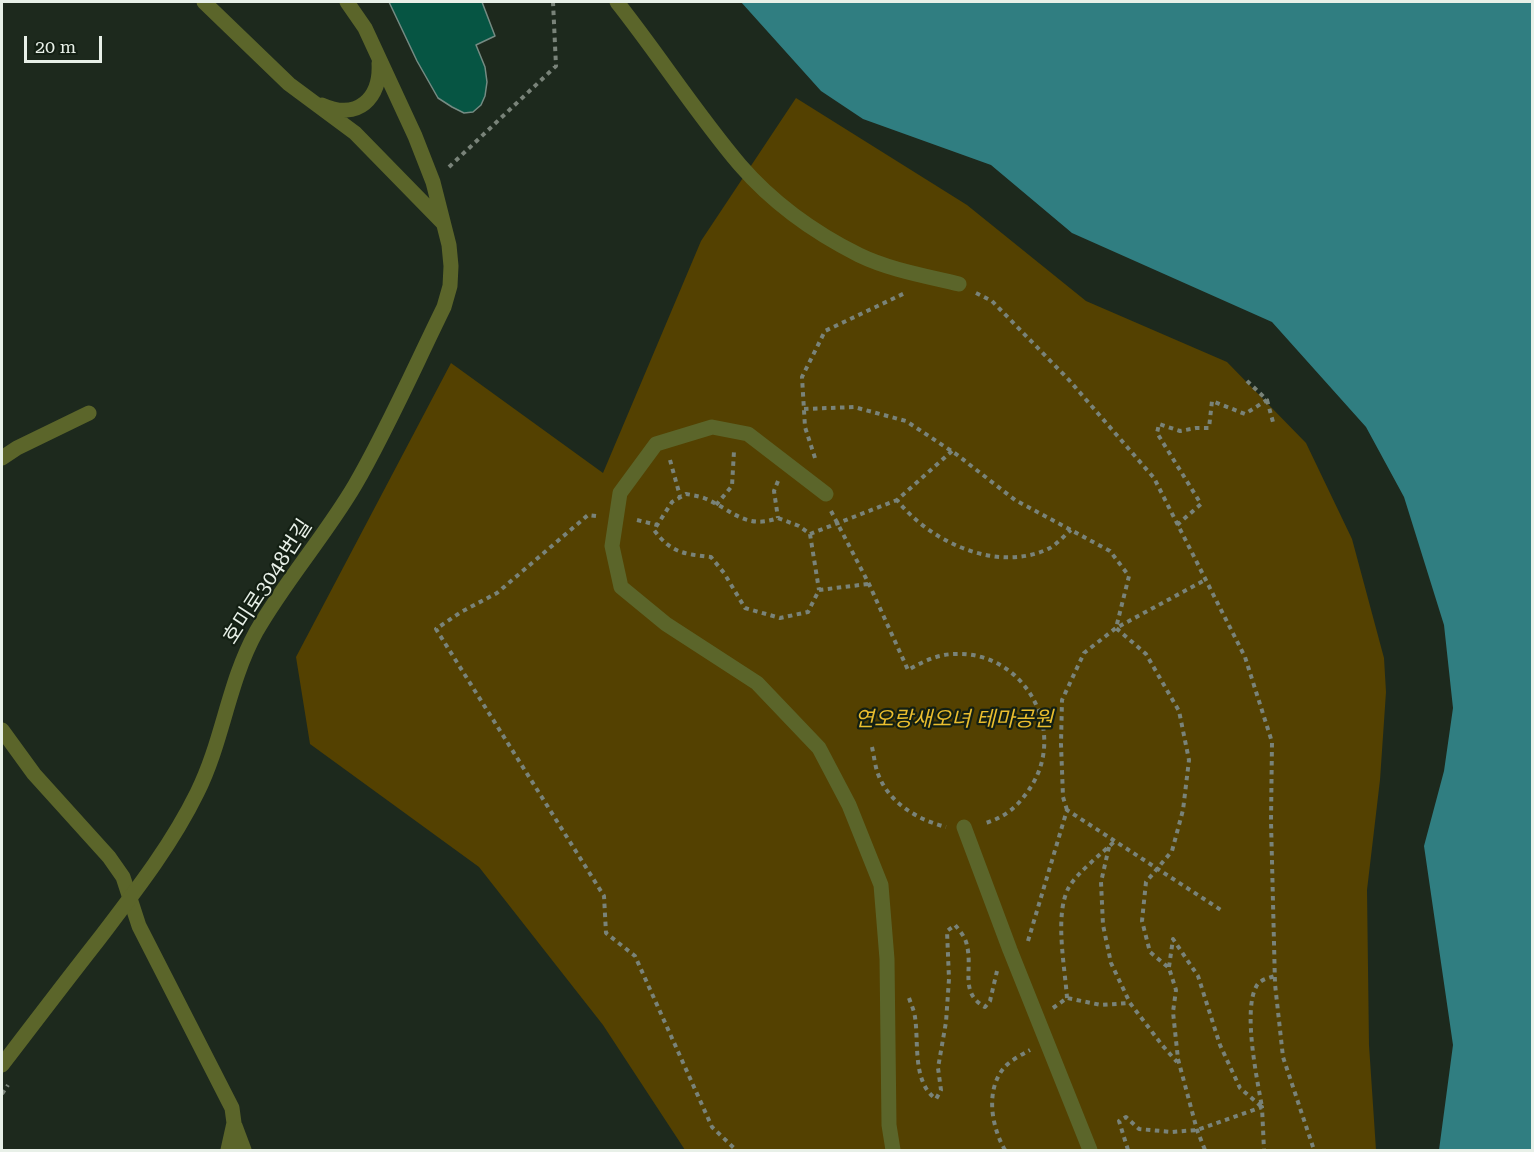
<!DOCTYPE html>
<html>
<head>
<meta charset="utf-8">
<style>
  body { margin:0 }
  #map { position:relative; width:1534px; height:1152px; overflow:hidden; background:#1d291d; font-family:"Roboto Serif",serif }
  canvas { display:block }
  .frame { position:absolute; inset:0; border:3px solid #e8f0e8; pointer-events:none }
  .scale { position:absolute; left:24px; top:36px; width:78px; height:27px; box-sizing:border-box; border:3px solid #e8f0e8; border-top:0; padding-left:8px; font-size:18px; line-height:21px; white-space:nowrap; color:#e8f0e8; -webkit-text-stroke:4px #131f13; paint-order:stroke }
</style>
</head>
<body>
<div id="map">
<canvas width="1534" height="1152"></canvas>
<div class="frame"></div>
<div class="scale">20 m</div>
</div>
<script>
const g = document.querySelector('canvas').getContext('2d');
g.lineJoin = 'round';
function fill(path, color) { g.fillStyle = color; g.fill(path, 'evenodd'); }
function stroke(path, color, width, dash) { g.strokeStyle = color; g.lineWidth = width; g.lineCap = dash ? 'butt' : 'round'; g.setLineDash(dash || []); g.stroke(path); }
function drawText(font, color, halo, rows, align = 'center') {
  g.font = font + ' "Roboto Serif","Noto Sans KR",serif'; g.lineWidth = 4.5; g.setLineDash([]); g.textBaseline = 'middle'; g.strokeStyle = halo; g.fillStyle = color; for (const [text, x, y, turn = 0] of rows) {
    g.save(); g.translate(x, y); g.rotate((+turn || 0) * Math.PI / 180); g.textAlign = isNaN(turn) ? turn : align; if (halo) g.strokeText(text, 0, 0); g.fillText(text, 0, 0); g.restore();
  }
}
fill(new Path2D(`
  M796 98 967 205 1086 301 1227 362 1306 443 1352 539 1384 658 1386 692 1380 780 1367 890 1369 1045 1376 1150H685L603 1025 479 867 310 744 296 657 451 363 603 473 701 241Z`), '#544101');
fill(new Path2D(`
  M741 2H1532V1150H1439L1453 1045 1424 846 1444 771 1453 708 1444 625 1404 497 1366 427 1272 322 1072 233 991 165 863 119 821 91Z`), '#307e81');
const building = new Path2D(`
  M389 2H482L495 36 476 45 485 67 487 82 485 96 481 105 473 112 464 113 452 107 438 98 417 61Z`);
fill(building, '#065543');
stroke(building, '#758b83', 1.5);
stroke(new Path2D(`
  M449 167 556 66 553 2
  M976 293 992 301 1069 380 1154 478 1245 657 1272 742 1271 821 1275 984 1283 1057 1314 1150
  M1267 400 1273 422
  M804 409 854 407 906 421 956 454 1015 500 1110 551 1129 576 1116 628 1146 654 1179 711 1189 760 1183 810 1172 851 1146 882 1142 921 1150 952 1169 968 1176 990 1173 1012 1178 1059 1197 1130 1205 1150
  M952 451 897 500C930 542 998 574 1050 548 1057 544 1065 535 1071 530
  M815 458 805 427 802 377 825 331 905 293
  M670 460 680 496
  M778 481 774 491 778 518
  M716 505 732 486 734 451
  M831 511 869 584 908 670C922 662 938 654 955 654 1023 651 1067 728 1032 785 1024 798 1013 811 1000 817 995 820 989 822 983 824
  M596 516 588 515 497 593 461 612 436 629 604 896 606 933 635 956 712 1127 736 1150
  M637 520 657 525
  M1177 525 1201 504 1157 433 1159 424 1180 431 1196 428H1209L1212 401 1245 414 1267 400 1244 378
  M810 534 819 590
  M868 584 819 590 808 612 780 618 745 608 724 573 711 557C684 554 671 553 654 530L672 502 686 494C692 495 698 496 704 498 733 510 745 530 778 518L799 526 810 534 897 500
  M872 747C874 756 875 766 878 774 889 803 918 820 946 827
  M1067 810 1063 797 1061 744 1062 700 1084 653 1116 628 1205 580
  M1109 847 1101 882 1103 925 1111 963 1130 1003
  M1028 941 1067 810 1221 910
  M1169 967 1173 939 1198 976 1220 1045 1240 1088 1262 1107C1257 1079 1243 1012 1256 987 1259 980 1268 978 1275 976
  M909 998C911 1004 914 1010 915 1017 919 1043 912 1082 936 1099L941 1090 938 1068 946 1022 949 979 947 931 955 925C960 931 966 938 967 946 973 969 959 993 985 1007L990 1001 997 971
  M1067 998C1065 967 1054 914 1069 887 1077 873 1102 853 1115 841
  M1053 1008 1067 998 1101 1005 1130 1003 1162 1045 1177 1062
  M2 1094 8 1085
  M1005 1150C992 1128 985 1092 1003 1069 1009 1061 1021 1055 1030 1050
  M1128 1150 1119 1121 1126 1117 1139 1129 1172 1132 1197 1130 1262 1107 1264 1150`), '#798379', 4, [4.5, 4.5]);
stroke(new Path2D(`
  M2 458 17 448 89 413
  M2 730 34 774 109 857 123 877 139 926 232 1108 234 1123 228 1150
  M235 1126 244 1150`), '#5b652a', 15);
stroke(new Path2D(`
  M826 494 748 434 712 427 656 444 620 493 612 546 621 587 666 624 757 683 819 748 849 805 881 885 887 959 889 1125 893 1150
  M964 827 1010 950 1090 1150`), '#5b652a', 15);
stroke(new Path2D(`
  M204 2 289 84 355 133 442 222
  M617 2C659 55 696 113 740 165 772 202 815 233 859 255 890 270 926 276 959 284
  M322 105C358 121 381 98 379 63
  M2 1065C34 1023 66 981 99 939 134 893 171 846 197 793 223 741 228 683 256 632 285 581 325 536 355 485 388 428 415 366 444 307L450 286 451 266 449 245 433 182 415 136 365 28 347 2`), '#5b652a', 15);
drawText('21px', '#e8f0e8', '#131f13', [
  ["호미로3048번길",268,582,-57]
]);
drawText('italic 21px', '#eabe2e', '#131f13', [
  ["연오랑새오녀 테마공원",954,720]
]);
</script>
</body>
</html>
